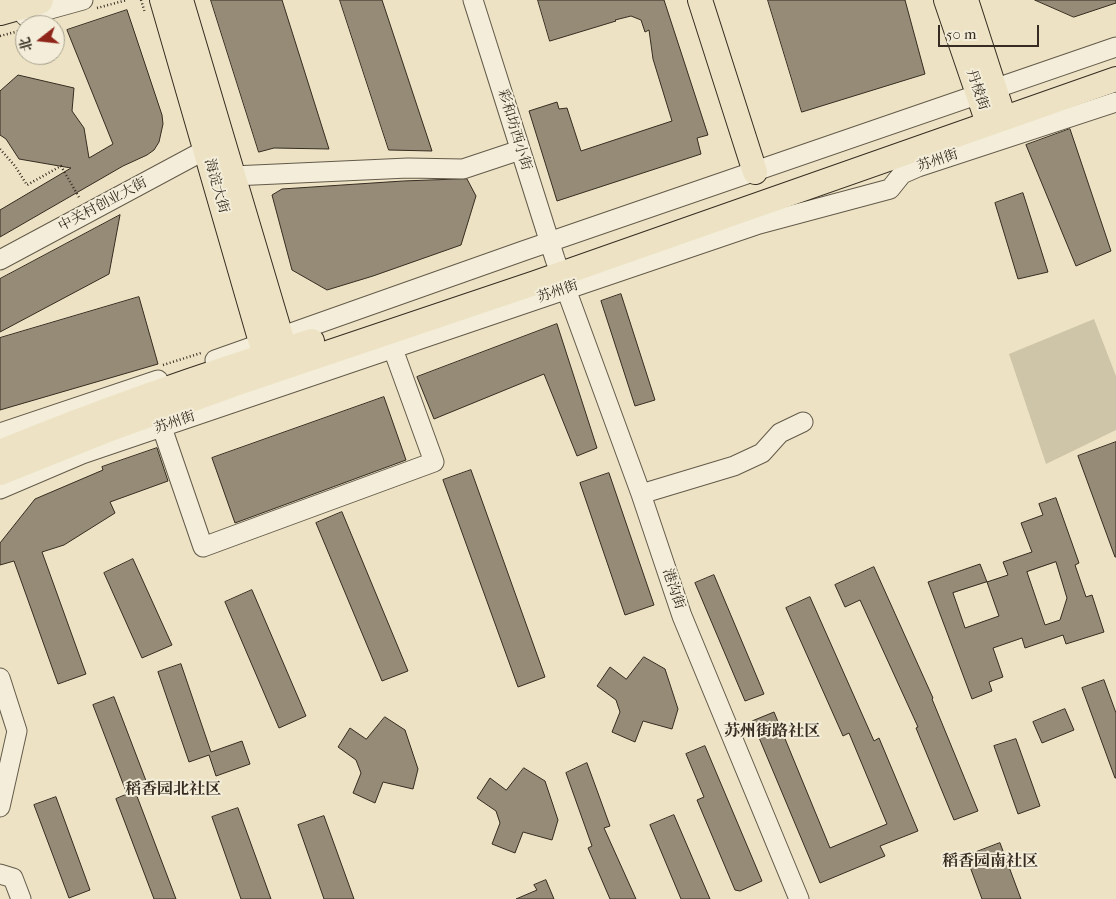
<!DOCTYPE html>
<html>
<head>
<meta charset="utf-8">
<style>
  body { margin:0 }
  #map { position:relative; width:1116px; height:899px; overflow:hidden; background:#ede3c4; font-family:"IM FELL French Canon","Noto Serif SC",serif }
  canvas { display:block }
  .north { position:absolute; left:15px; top:15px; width:50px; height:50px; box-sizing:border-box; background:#f3edd9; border:1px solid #a7a08f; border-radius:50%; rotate:254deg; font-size:14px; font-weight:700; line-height:20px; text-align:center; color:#362c21 }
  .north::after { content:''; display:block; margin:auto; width:18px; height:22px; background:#8f2418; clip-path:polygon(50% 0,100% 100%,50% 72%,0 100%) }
  .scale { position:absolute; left:938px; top:25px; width:101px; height:22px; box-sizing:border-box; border:2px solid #362c21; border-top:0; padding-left:6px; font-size:15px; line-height:18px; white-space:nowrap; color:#362c21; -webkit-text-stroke:4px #f3edd9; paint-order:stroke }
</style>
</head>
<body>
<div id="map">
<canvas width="1116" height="899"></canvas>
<div class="north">北</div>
<div class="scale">50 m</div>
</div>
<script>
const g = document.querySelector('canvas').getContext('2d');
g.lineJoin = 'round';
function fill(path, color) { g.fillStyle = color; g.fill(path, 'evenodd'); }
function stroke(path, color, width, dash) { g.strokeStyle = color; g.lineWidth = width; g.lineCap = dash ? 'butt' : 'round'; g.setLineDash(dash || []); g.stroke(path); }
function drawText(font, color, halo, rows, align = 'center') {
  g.font = font + ' "IM FELL French Canon","Noto Serif SC",serif'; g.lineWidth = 4; g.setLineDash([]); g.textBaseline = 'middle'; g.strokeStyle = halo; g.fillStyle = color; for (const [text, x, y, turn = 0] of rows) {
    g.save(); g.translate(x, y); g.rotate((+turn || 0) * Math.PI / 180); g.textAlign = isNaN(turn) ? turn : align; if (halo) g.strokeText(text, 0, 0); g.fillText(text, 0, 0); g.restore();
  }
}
fill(new Path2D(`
  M1094 319 1116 376V430L1046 464 1009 354Z`), '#cec4a8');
const building = new Path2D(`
  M211 0H282L329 149 274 148 259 152Z
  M340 0H382L432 151 389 150Z
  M538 0H664L708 135 697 138 701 154 557 201 529 111 557 102 559 109 567 108 581 151 672 121 653 59 649 30 645 32 641 20 631 16 615 20 616 21 550 41Z
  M768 0H905L925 74 802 112Z
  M1035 0H1116V3L1074 17Z
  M127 10 162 115 163 124 159 142 154 150 147 155 123 166 0 237V210L71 168 19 159 6 139 0 135V91L18 75 74 88 72 111 84 128 89 158 113 144 67 30Z
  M1070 129 1111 251 1076 266 1026 145Z
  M467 179 476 196 461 245 373 276 327 290 292 270 272 195 282 189 403 181Z
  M1023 193 1048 272 1018 279 995 203Z
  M120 215 109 274 0 332V279Z
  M621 294 655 400 635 406 601 301Z
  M139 297 158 364 0 410V338Z
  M557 324 597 448 577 456 544 374 434 419 417 377Z
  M384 397 406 460 235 523 212 458Z
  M1116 442V557H1115L1078 456Z
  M157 448 168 481 110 502 115 513 64 545 42 552 86 674 58 684 14 561 0 565V543L35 499 103 470 102 467Z
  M471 470 545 677 518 687 443 480Z
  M609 473 654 605 625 615 580 483Z
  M1056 498 1079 563 1075 565 1086 597 1092 595 1104 632 1066 644 1063 635 1025 648 1022 638 993 648 1003 677 989 682 992 691 972 699 928 582 980 564 987 582 1008 575 1003 562 1032 552 1021 523 1043 515 1039 504ZM1056 562 1067 598 1060 620 1045 625 1027 572ZM987 582 999 616 965 628 953 593Z
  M342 512 408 671 382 681 316 523Z
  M133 559 172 645 142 658 104 573Z
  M874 567 933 698 932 699 978 811 954 820 916 728 918 727 860 600 845 607 835 585Z
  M714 575 764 694 745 701 695 583Z
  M252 590 306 716 279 728 225 602Z
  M810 597 874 741 879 738 918 831 880 846 885 856 820 883 752 721 774 712 830 848 887 824 849 733 843 736 786 608Z
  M644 657 665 669 678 709 672 729 643 721 635 742 612 732 620 712 616 700 597 686 610 667 626 679Z
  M181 664 211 752 242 741 250 764 216 776 209 755 189 762 158 672Z
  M1104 680 1116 713V778H1115L1082 688Z
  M114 697 148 786 127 794 93 705Z
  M1065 709 1074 730 1042 743 1033 722Z
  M385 717 405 730 418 769 413 789 383 782 375 803 353 793 361 773 356 760 338 747 350 728 366 739Z
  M1016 739 1040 806 1018 814 994 746Z
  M705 746 762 881 740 891 735 890 697 800 704 797 686 754Z
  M587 763 610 826 604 828 636 899H610L588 848 592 846 566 773Z
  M524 768 545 781 558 820 552 840 523 832 515 853 492 844 500 823 496 811 477 798 490 778 506 790Z
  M135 791 176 899H154L116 799Z
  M56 797 90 890 69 898 34 805Z
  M238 808 271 899H241L212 817Z
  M674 815 710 899H681L650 825Z
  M324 816 354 899H324L298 825Z
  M1000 843 1021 899H982L966 856Z
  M546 880 554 899H516L537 890 534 885Z`);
fill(building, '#958b76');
stroke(building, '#362c21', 1);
const minor = new Path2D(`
  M473 0 555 259 641 494 682 616 799 899
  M25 16 83 0
  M233 176 408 168 463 169 520 150
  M0 260 205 150
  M215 360 523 251 1116 47
  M158 416 203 547 434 462 389 338
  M0 433 158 380
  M0 489 82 454 759 224 890 189 902 174 918 167 1116 102
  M641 494 734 466 762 453 780 433 803 422
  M0 678 17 731 0 807
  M0 874 13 878 21 899`);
const major = new Path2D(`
  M162 0 269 370
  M181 0 285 350
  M700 0 755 172
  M946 0 988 123
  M966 0 1004 118
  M0 452C102 410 206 374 312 341
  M0 473 105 431 238 383 535 283 1116 79`);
const highway = new Path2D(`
  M0 11 39 0`);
stroke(minor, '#645a4a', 21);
stroke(major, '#362c21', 26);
stroke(highway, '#362c21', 30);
stroke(new Path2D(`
  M141 0 145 13
  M97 8 127 0
  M0 36 19 31
  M0 149 15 166 27 185 61 166 80 199
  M163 365 201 353`), '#362c21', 2.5, [1, 2.5]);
stroke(minor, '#f3edd9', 19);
stroke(major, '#ede3c4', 24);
stroke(highway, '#ede3c4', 28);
drawText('14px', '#362c21', '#f3edd9', [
  ["丹棱街",977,90,71],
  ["彩和坊西小街",514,130,73],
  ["苏州街",938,161,-19],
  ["海淀大街",216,186,74],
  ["中关村创业大街",103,205,-28],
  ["苏州街",558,292,-19],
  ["苏州街",175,423,-19],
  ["港沟街",673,589,71]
]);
drawText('bold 16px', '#362c21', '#f3edd9', [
  ["苏州街路社区",772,732],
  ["稻香园北社区",173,790],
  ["稻香园南社区",990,862]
]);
</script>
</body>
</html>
